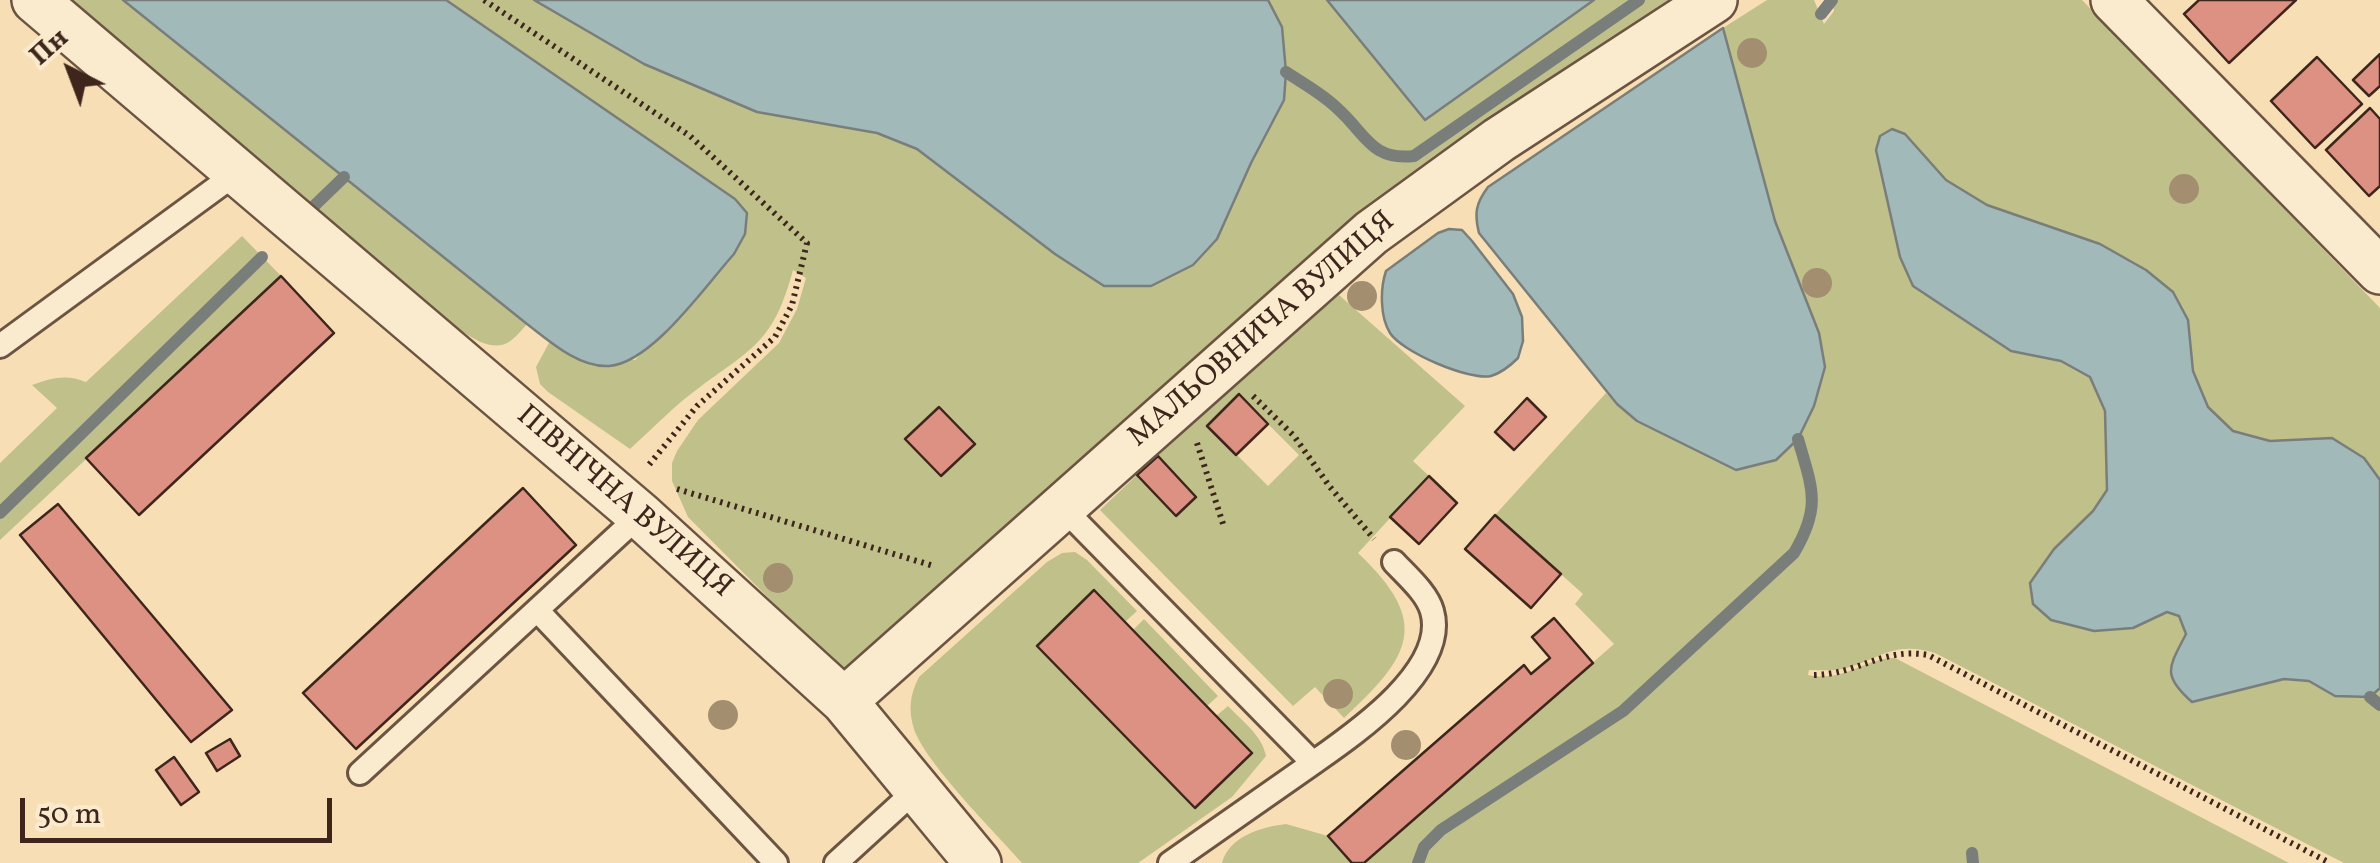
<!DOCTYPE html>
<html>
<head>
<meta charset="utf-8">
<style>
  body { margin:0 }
  #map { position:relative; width:2380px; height:863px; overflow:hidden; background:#f7deb4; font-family:Vollkorn,serif }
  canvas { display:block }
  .north { position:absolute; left:20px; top:20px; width:100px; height:100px; -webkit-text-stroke:8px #faeace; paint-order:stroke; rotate:318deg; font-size:28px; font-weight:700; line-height:40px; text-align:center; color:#3e261c }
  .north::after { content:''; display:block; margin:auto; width:35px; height:45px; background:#3e261c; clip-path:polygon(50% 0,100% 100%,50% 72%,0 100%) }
  .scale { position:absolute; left:20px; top:798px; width:312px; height:45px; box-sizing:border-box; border:5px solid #3e261c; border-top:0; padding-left:12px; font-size:30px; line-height:35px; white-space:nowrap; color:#3e261c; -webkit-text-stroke:8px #faeace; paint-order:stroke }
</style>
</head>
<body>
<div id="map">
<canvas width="2380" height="863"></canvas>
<div class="north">Пн</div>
<div class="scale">50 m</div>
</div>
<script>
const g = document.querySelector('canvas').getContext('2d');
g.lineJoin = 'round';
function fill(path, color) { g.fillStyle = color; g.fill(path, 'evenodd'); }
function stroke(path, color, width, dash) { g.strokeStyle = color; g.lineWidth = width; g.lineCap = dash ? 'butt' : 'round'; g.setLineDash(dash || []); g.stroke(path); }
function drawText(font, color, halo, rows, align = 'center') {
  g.font = font + ' Vollkorn,serif'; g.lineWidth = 8; g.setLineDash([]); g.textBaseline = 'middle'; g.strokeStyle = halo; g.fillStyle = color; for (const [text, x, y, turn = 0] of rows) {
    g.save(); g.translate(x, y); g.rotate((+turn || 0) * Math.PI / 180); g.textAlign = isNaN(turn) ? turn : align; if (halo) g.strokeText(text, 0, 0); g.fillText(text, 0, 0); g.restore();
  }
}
fill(new Path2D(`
  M67 0H123L527 324C522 330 515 338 509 342 488 355 460 329 443 317Z
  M446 0H534L644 64 757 112 878 133 917 149 1055 254 1104 286 1251 163 1284 99 1282 27 1268 0H1327L1425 119 1594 0H1674L844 674 688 517 672 481V463L677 451 698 420 779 343 797 309 806 278 793 270C774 340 755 347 700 387 675 405 653 428 630 449L548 392 540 384 536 367 550 341 574 357 635 360 734 254 735 198Z
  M1767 0H1814L1824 24 1834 11 1832 0H2082L2380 308V480L2364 458 2307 438 2270 441 2233 432 2208 407 2193 371 2188 320 2100 244 1987 205 1946 180 1905 134 1877 150 1900 257 1913 286 2011 351 2061 361 2091 377 2105 411 2107 490 2093 511 2054 549 2133 628 2167 611 2180 616 2186 634 2192 702 2284 679 2309 681 2335 696 2370 697 2380 688V863H2344L1935 653C1892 640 1880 660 1842 669 1831 671 1820 670 1809 670L1808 675C1844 683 1864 658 1895 658L2289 863H1364L1614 644 1575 604 1583 594 1495 515 1606 393 1637 421 1776 460 1798 439 1819 333 1775 221 1723 28Z
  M242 236 281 276 0 540V463L57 408 32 385C52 378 66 374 86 382Z
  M1339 295 1465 406 1413 461 1429 476 1358 553C1432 623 1411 656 1344 718L1315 687 1293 706 1100 510 1137 475 1176 516 1195 497 1158 456 1231 387ZM1239 395 1299 455 1268 486 1208 426Z
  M1075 552 1087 560 1137 611 1125 622 1094 591 1038 647 1195 808 1252 753 1216 716 1228 706C1242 721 1262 735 1266 756L1232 797 1138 863H1022C995 832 926 764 914 729 908 710 910 694 919 677L1047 562 1062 553Z
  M1144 619 1218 696 1207 706 1133 630Z
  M1286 824 1328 836 1352 863H1222C1229 837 1260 827 1286 824Z`), '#c0c08b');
const water = new Path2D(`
  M123 0H446L735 199 747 213 745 234 734 254C705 286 652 363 609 366 579 368 549 341 527 324Z
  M534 0H1268L1282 27 1286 72 1284 100 1251 163 1217 239 1193 265 1151 286H1104L1055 254 917 149 877 133 757 112 644 64Z
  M1327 0H1594L1425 120Z
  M1723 28 1775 221 1819 333 1825 367 1814 406 1798 439 1776 460 1736 470 1637 421 1617 404 1479 233C1474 213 1476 203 1488 187Z
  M1892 129 1905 134 1946 180 1987 205 2100 244 2146 270 2173 292 2188 320 2193 371 2208 407 2233 431 2270 441 2332 438 2364 458 2380 480V688L2370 697 2335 696 2309 681 2284 679 2192 702C2161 675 2169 667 2186 634L2179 616 2167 612 2133 628 2094 631 2051 620 2033 604 2030 583 2054 549 2093 511 2107 490 2105 411 2090 377 2061 361 2011 351 1913 286 1900 257 1876 150 1880 136Z
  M1449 229 1462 230 1472 241 1513 294 1522 317 1523 341 1518 358C1511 365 1501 373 1491 376 1470 381 1402 352 1390 333 1380 317 1380 289 1386 271L1438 233Z`);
fill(water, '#a2b9b9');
stroke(water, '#7a7e7a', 2.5);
stroke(new Path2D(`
  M1821 14 1832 0
  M1286 72C1304 84 1323 94 1338 109 1366 134 1371 161 1414 156L1639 0
  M313 207 344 177
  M0 513 262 257
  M2370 697 2380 705
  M1972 853 1973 863
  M1418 863 1424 847 1441 830 1623 711 1794 553C1822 506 1812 488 1798 439`), '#7a7e7a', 12);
const building = new Path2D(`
  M2199 0H2296L2229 63 2184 14Z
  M2380 54V86L2369 96 2353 80Z
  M2317 57 2362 104 2315 148 2271 101Z
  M2370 108 2380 119V186L2369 196 2326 150Z
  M281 276 334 333 139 515 86 458Z
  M1239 394 1268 424 1236 455 1207 426Z
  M1527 398 1546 417 1514 450 1495 432Z
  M939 407 975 444 941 476 905 439Z
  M1158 456 1196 497 1176 516 1137 475Z
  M1429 476 1457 503 1419 544 1390 517Z
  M523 488 576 545 356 749 303 693Z
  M58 504 232 710 191 742 20 535Z
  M1495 515 1561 574 1531 608 1465 549Z
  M1094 590 1252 753 1195 808 1037 646Z
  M1554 618 1593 663 1364 863H1352L1328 836 1524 665 1531 674 1550 658 1532 637Z
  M230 739 240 756 217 771 206 753Z
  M174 757 199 792 181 805 156 770Z`);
fill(building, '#dd9182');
stroke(building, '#3e261c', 2.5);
const service = new Path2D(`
  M0 346 238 172
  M1062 507 1313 763 1170 863
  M537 610 776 863
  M1313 763C1353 735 1449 670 1432 611 1427 593 1407 576 1394 562
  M360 773 640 515
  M836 863 917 789`);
const minor = new Path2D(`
  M35 0 640 515 844 701 978 863
  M2114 0 2380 271
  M844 701 1371 233 1499 140 1714 0`);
stroke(service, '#6c5442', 28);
stroke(minor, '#6c5442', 50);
stroke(new Path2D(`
  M484 0 690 136 807 243 792 305 775 337 697 406 648 466
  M1253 396 1294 436 1330 487 1374 539
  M1197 443 1224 527
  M677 489 934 566
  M1814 675C1859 674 1883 647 1928 655L2330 863`), '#3e261c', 6, [2.5, 5]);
stroke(service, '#faeace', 22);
stroke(minor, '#faeace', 45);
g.fillStyle = '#a38e70';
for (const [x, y] of [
  [1752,53],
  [2184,189],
  [1817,283],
  [1362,296],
  [778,578],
  [1338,694],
  [723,715],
  [1406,745]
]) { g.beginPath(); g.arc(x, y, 15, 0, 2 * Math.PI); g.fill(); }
drawText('30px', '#3e261c', '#faeace', [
  ["МАЛЬОВНИЧА ВУЛИЦЯ",1263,331,-41],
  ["ПІВНІЧНА ВУЛИЦЯ",623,503,41]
]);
</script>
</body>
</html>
